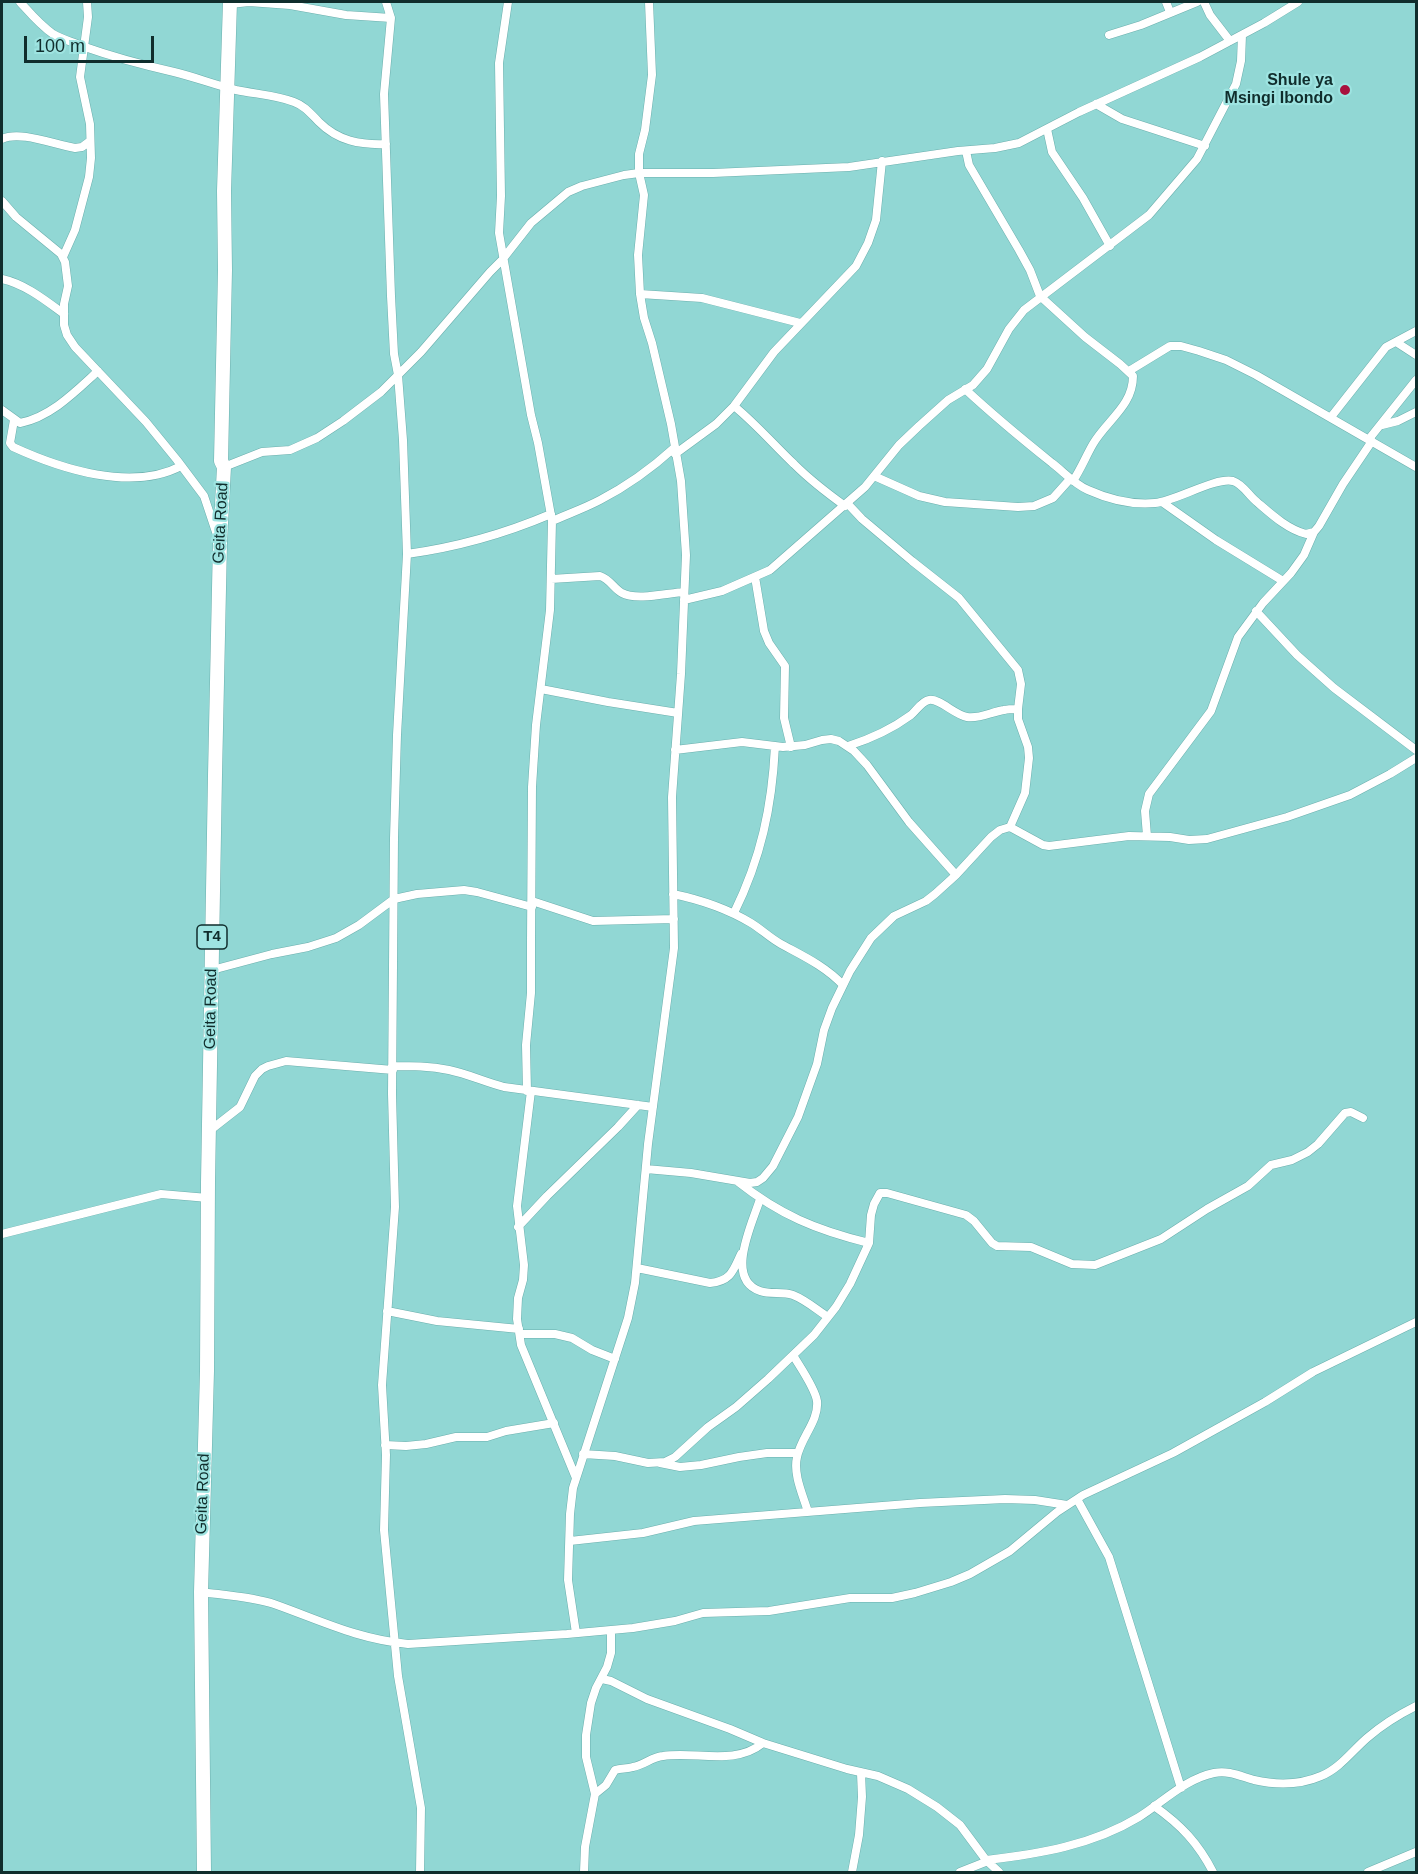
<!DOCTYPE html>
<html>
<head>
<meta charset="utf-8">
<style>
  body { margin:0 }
  #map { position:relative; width:1418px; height:1874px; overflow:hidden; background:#91d7d4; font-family:Arial,sans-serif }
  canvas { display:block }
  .frame { position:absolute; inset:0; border:3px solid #102d2c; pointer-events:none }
  .scale { position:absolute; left:24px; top:36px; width:130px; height:27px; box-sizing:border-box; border:3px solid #102d2c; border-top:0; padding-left:8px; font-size:18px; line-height:21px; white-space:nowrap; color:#102d2c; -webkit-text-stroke:4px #9ee4e1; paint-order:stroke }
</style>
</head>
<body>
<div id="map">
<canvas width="1418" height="1874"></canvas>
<div class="frame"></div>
<div class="scale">100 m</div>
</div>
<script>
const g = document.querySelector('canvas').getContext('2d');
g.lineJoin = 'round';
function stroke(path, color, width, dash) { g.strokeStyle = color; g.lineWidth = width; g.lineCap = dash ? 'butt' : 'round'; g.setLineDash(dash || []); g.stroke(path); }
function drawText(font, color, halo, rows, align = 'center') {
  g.font = font + ' Arial,sans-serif'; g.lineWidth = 4.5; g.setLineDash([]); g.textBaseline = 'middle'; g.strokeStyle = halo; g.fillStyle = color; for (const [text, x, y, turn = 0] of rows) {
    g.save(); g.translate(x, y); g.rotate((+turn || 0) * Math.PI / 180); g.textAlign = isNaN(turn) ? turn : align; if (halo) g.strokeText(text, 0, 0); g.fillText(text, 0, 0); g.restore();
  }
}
const street = new Path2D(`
  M20 2C30 13 40 25 53 34 61 39 73 42 82 46 113 57 143 65 174 72 195 77 215 85 236 90 255 94 276 95 294 102 305 106 311 114 319 122 338 141 360 145 386 144
  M386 2 391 18 384 94 391 296 394 354 398 375 403 440 407 554 397 735 394 838 392 1094 395 1207 382 1385 386 1455 384 1530 398 1676 421 1808 420 1872
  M508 2 499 63 501 196 499 233 531 415 538 443 552 521 550 610 536 725 532 787 531 941V993L526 1045 527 1091
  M1166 2 1170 12
  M1204 2 1210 15 1230 41
  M230 4 249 2 290 5 346 15 391 18
  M1109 35 1141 25 1197 2
  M1096 104 1122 119 1205 146
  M1047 129 1052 152 1083 198 1110 246
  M2 139C20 130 55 145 75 148L82 147 90 141
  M966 151 969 165 1019 250 1030 270 1040 296 1085 337 1120 364 1133 376C1133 406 1107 420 1093 444 1086 456 1081 469 1073 481
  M2 201 16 217 61 254 65 262 68 286 64 304V325L67 335 75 347 146 422 177 460 204 496 217 535
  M63 257 75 230 89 177 91 158 90 124 80 77 88 17 87 2
  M2 279C25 284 45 300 64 314
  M640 294 702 298 800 323
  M1396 342 1416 355
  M1129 371 1170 346H1181L1199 351 1226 360 1256 375 1416 467
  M965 389C993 415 1022 439 1052 463 1064 472 1074 484 1088 490 1108 499 1133 505 1155 503 1176 501 1215 477 1233 481 1243 484 1249 496 1257 502 1271 514 1287 529 1306 534L1314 532 1319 526 1343 484 1372 441
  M734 406C756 424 774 445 794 464 810 480 827 493 845 506
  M2 410 20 423C51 417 76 391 98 371
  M1331 417 1386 347 1416 331
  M14 420 10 443 13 447C61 469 132 492 181 466
  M1382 425 1398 421 1416 412
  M1369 439 1416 380
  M675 454 716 424 734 406 774 352 856 266 868 243 876 220 882 161
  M224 467 262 452 290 450 317 438 343 421 381 392 421 352 490 272 502 260 531 223 568 192 582 186 624 175 639 173H713L849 167 958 151 995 148 1019 143 1079 112 1200 57 1264 23 1298 2
  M874 476 919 496 945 502 1018 507 1034 506 1053 498 1070 479
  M1162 502 1216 540 1283 581
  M847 503 862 519 912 561 959 598 1018 670 1021 684 1018 709V719L1028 747 1029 758 1025 793 1010 827
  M552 521C568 514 585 508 600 500 627 486 652 468 674 448
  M407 554C458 547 504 534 551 514
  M755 577 764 631 769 643 785 666 784 718 791 747
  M551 579 600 576C610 579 614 589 622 593 636 601 668 593 684 592
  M684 600 722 591 770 570 865 487 899 445 919 426 948 400 973 385 987 369 1009 329 1024 310 1149 215 1197 159 1236 84 1241 61 1242 35
  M1256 611 1297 655 1334 688 1416 750
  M541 689 608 702 678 713
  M848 746C870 739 892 729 911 715 916 711 922 701 929 700 939 698 955 715 967 717 980 719 991 712 1004 710 1008 709 1013 709 1018 709
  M675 750 742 742 783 747 805 745 822 740 831 739 839 741 854 751 867 765 909 822 956 875
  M1147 836 1145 811 1149 794 1211 711 1238 637 1263 603 1291 573 1304 555 1314 532
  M673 894C702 900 726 908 751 923 761 929 770 938 781 944 803 956 825 966 843 985
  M532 901 593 921 674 919
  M734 913C761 858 772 807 775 746
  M212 970 272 954 308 947 336 938 359 925 394 899 417 894 464 890 477 892 532 907
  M392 1066C412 1066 430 1066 449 1070 468 1074 485 1082 504 1087L653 1107
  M531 1091 517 1206 524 1265 523 1280 518 1298 517 1319 521 1345 576 1478
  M208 1132 240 1107 255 1076 262 1069 268 1066 286 1061 393 1070
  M646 1169 691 1173 750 1183 757 1182 763 1178 773 1166 798 1117 817 1064 824 1030 832 1008 850 971 871 938 894 916 926 901 935 894 956 875 991 837 1000 830 1010 827 1043 845 1049 846 1129 836 1170 837 1189 840 1207 839 1287 817 1350 795 1390 774 1416 758
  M737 1181C780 1215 816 1230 869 1243
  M760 1199C753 1222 724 1279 760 1291 771 1295 782 1291 793 1295 806 1300 817 1310 828 1317
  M518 1227 547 1196 618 1127 638 1105
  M2 1234 161 1194 208 1198
  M637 1268 710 1283C731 1281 733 1271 741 1254
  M387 1311 437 1321 519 1329
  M520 1334H555L572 1338 592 1350 615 1359
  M793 1355C800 1367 815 1388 817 1401 819 1421 801 1437 797 1457 793 1475 803 1495 808 1512
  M385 1445 406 1446 426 1444 456 1437H487L506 1431 554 1423
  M583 1454 615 1456 648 1463 665 1462 675 1457 708 1427 736 1407 768 1379 814 1335 836 1307 850 1284 869 1243 871 1215 874 1204 880 1193H887L966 1215 974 1221 992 1243 997 1246 1031 1247 1072 1264 1095 1265 1161 1239 1207 1209 1248 1186 1271 1165 1292 1160 1308 1152 1318 1144 1345 1113 1351 1112 1363 1118
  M660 1463 680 1467 701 1465 739 1457 767 1453H798
  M1077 1499 1109 1557 1181 1788
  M570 1541 643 1533 694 1521 920 1503 1005 1499 1035 1500 1067 1505
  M201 1592C223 1595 253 1597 274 1604 322 1621 357 1639 408 1644L567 1634 633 1628 675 1621 703 1613 769 1611 850 1598H892L915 1593 951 1582 970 1574 1010 1551 1057 1512 1083 1495 1173 1453 1265 1402 1313 1372 1416 1322
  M576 1633 568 1580 570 1514 573 1488 628 1318 635 1283 648 1144 674 948 672 797 681 674 686 555 681 481 671 424 652 343 644 318 640 294 638 255 644 195 639 173V154L645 130 652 75 649 2
  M602 1679 611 1681 647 1699 730 1729 763 1743 847 1769 878 1776 908 1789 937 1807 960 1825 986 1860 999 1872
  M595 1794 606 1785 615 1770C621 1768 627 1769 633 1767 644 1765 652 1757 663 1756 696 1751 735 1766 763 1743
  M1154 1806C1181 1825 1198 1843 1213 1872
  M986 1860C1039 1854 1093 1845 1139 1817 1163 1802 1185 1779 1214 1773 1228 1770 1240 1776 1254 1780 1276 1785 1300 1785 1321 1776 1339 1769 1352 1751 1367 1738 1382 1725 1398 1715 1416 1706
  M584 1872 585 1847 595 1794 586 1757V1735L591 1703 596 1688 607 1667 611 1653V1630
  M852 1872 859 1835 862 1797 861 1773
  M960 1872 988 1861
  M1368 1872 1416 1852`);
const highway = new Path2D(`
  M204 1872 201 1592 207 1371 208 1182 215 775 220 542 224 467 221 461 225 270 224 191 230 2`);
stroke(street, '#6bafad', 9);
stroke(highway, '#6bafad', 15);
stroke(street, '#fff', 8);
stroke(highway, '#fff', 14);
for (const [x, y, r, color] of [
  [1345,90,6,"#a8113d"]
]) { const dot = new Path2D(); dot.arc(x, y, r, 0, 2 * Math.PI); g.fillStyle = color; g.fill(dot); stroke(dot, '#9ee4e1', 2); }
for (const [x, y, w] of [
  [212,937,30]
]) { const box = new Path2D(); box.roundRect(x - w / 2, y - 12, w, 24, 4.5); g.fillStyle = '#9ee4e1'; g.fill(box); stroke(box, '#102d2c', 1.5); }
drawText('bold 15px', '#102d2c', null, [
  ["T4",212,937]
]);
drawText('bold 16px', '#102d2c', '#9ee4e1', [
  ["Shule ya",1333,81],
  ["Msingi Ibondo",1333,99]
], 'right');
drawText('16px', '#102d2c', '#9ee4e1', [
  ["Geita Road",221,523,-87],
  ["Geita Road",211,1009,-89],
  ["Geita Road",203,1494,-88]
]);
</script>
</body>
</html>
